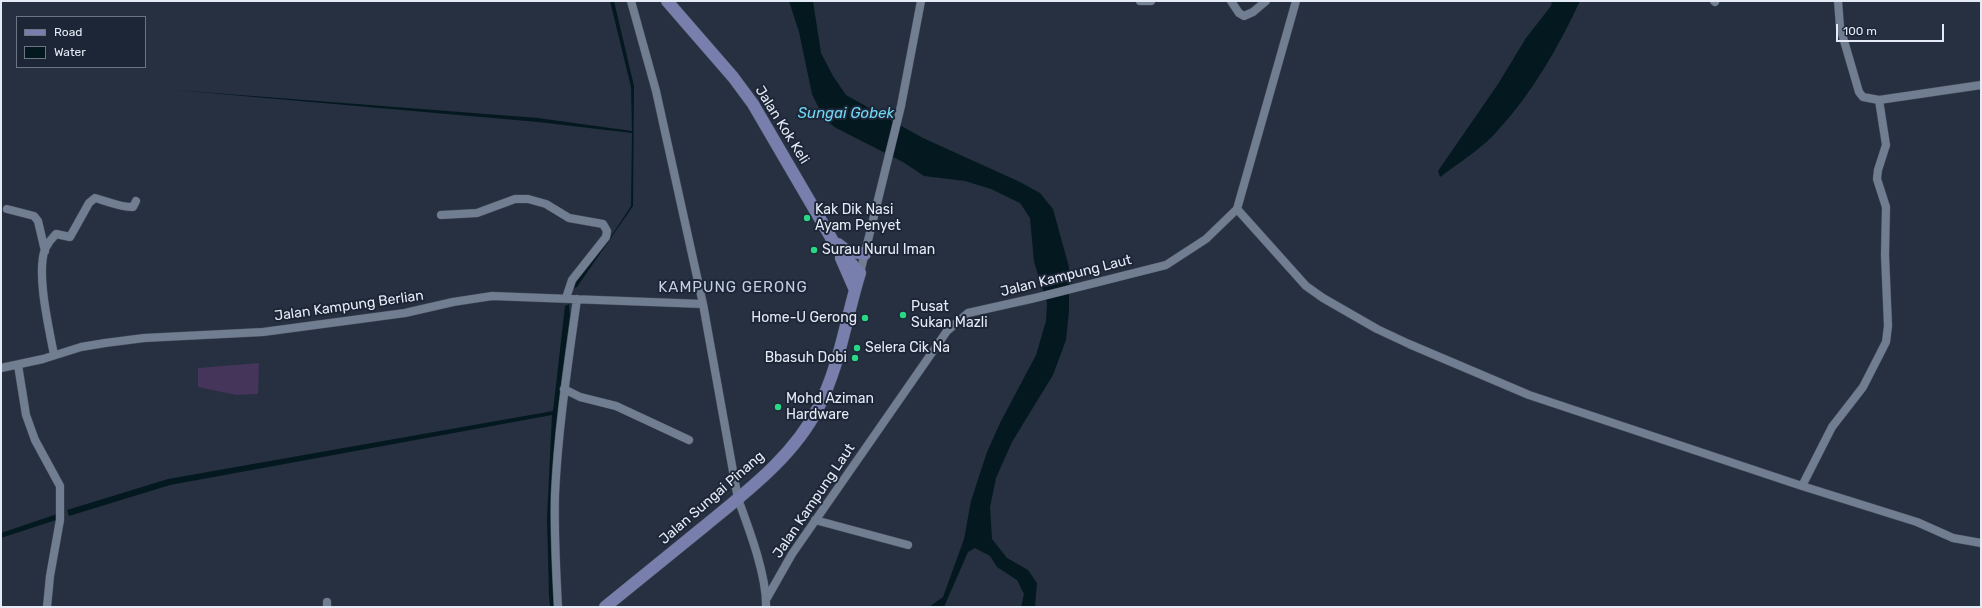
<!DOCTYPE html>
<html>
<head>
<meta charset="utf-8">
<style>
  body { margin:0 }
  #map { position:relative; width:1982px; height:608px; overflow:hidden; background:#263040; font-family:Rubik,sans-serif }
  canvas { display:block }
  .frame { position:absolute; inset:0; border:2px solid #e5ebf6; pointer-events:none }
  .legend { position:absolute; left:16px; top:16px; width:130px; height:52px; box-sizing:border-box; background:#1d2636; border:1px solid #6d7583; margin:0; padding:5px 7px; list-style:none; font-size:12px; color:#e5ebf6 }
  .legend li { display:flex; align-items:center; gap:8px; height:20px }
  .legend b { width:20px; border:1px solid #6d7583 }
  .scale { position:absolute; left:1836px; top:24px; width:108px; height:18px; box-sizing:border-box; border:2px solid #e5ebf6; border-top:0; padding-left:5px; font-size:12px; line-height:14px; white-space:nowrap; color:#e5ebf6; -webkit-text-stroke:3px #1d2636; paint-order:stroke }
</style>
</head>
<body>
<div id="map">
<canvas width="1982" height="608"></canvas>
<div class="frame"></div>
<ul class="legend">
<li><b style="height:5px;background:#787fad"></b>Road</li>
<li><b style="height:11px;background:#04191f"></b>Water</li>
</ul>
<div class="scale">100 m</div>
</div>
<script>
const g = document.querySelector('canvas').getContext('2d');
g.lineJoin = 'round';
function fill(path, color) { g.fillStyle = color; g.fill(path, 'evenodd'); }
function stroke(path, color, width, dash) { g.strokeStyle = color; g.lineWidth = width; g.lineCap = dash ? 'butt' : 'round'; g.setLineDash(dash || []); g.stroke(path); }
function drawText(font, color, halo, rows, align = 'center') {
  g.font = font + ' Rubik,sans-serif'; g.lineWidth = 4; g.setLineDash([]); g.textBaseline = 'middle'; g.strokeStyle = halo; g.fillStyle = color; for (const [text, x, y, turn = 0] of rows) {
    g.save(); g.translate(x, y); g.rotate((+turn || 0) * Math.PI / 180); g.textAlign = isNaN(turn) ? turn : align; if (halo) g.strokeText(text, 0, 0); g.fillText(text, 0, 0); g.restore();
  }
}
fill(new Path2D(`
  M259 363 258 394 236 395 198 387V368Z`), '#45355a');
fill(new Path2D(`
  M610 1H614L634 86 633 206 577 287 573 289 572 284 612 235 631 206 632 133 538 122 175 90 538 118 632 131 631 87Z
  M789 1H813L821 53 833 76 846 95 923 138 1020 182 1040 193 1053 209 1069 267V311L1066 340 1053 375 1012 442 996 478 990 507 992 539 1007 558 1028 570 1037 583 1035 607H1021L1024 594 1017 580 997 567 990 556 975 548 968 552 944 607H929L943 597 964 539 971 501 987 452 1000 423 1036 355 1046 321 1047 303 1034 262 1030 218 1020 203 991 189 965 181 924 176 903 162 836 128 824 119 812 94 799 32Z
  M1552 1H1580C1559 46 1533 92 1499 129 1483 148 1460 162 1440 177L1438 171 1498 84 1526 38 1551 6Z
  M569 304 570 316 558 411 552 484 555 607H550L549 596 547 518 552 415 170 485 69 516 67 510 168 479 553 411 565 306Z
  M57 514 56 520 1 538V533Z`), '#04191f');
const street = new Path2D(`
  M631 1 656 91 703 304 738 499C749 529 767 576 766 607
  M1140 1H1151
  M1231 1 1239 13 1244 16 1253 12 1266 1
  M1714 1 1715 2
  M1838 1 1840 27 1859 92 1863 97 1879 100 1981 85
  M7 209 34 216 38 221 45 251
  M1237 209 1306 286 1323 298 1377 329 1409 344 1529 395 1802 486 1917 522 1953 538 1981 543
  M441 215 477 213 515 199H528L546 204 569 218 603 224 607 231 606 237 572 280 566 298
  M860 273 901 106 921 1
  M54 355C49 328 36 274 45 249 48 243 51 239 56 234L70 237 89 203 95 198C106 201 123 208 133 207L136 201
  M18 365 26 415 35 440 60 486V520L50 576 47 607
  M1 368 43 359 81 347 105 343 144 338 263 332 405 313 453 302 492 296 703 304
  M564 389 580 397 616 406 689 440
  M1802 486 1832 427 1863 387 1886 342 1888 326 1885 255 1886 207 1877 179 1878 170 1886 145 1879 100
  M815 520 908 545
  M767 598 792 554 947 331 968 313 1035 298 1166 265 1206 239 1237 209 1296 1
  M327 607V602
  M558 607C556 570 554 532 555 495 558 429 568 364 577 299`);
const secondary = new Path2D(`
  M838 244 847 251 865 254
  M841 258 855 290
  M605 607C638 580 672 553 706 525 746 492 794 456 818 408 840 366 846 317 860 273L837 248 753 104 733 77 667 1`);
stroke(street, '#424b58', 9);
stroke(secondary, '#424b58', 13);
stroke(street, '#717d90', 8);
stroke(secondary, '#787fad', 12);
for (const [x, y, r, color] of [
  [807,218,4,"#29d885"],
  [814,250,4,"#29d885"],
  [903,315,4,"#29d885"],
  [865,318,4,"#29d885"],
  [857,348,4,"#29d885"],
  [855,358,4,"#29d885"],
  [778,407,4,"#29d885"]
]) { const dot = new Path2D(); dot.arc(x, y, r, 0, 2 * Math.PI); g.fillStyle = color; g.fill(dot); stroke(dot, '#1d2636', 1.5); }
drawText('14px', '#e5ebf6', '#1d2636', [
  ["Jalan Kok Keli",782,125,58],
  ["Jalan Kampung Laut",1066,276,-14],
  ["Jalan Kampung Berlian",349,306,-8],
  ["Jalan Sungai Pinang",712,498,-41],
  ["Jalan Kampung Laut",814,501,-56]
]);
drawText('14px', '#e5ebf6', '#1d2636', [
  ["Kak Dik Nasi",815,210],
  ["Ayam Penyet",815,226],
  ["Surau Nurul Iman",822,250],
  ["Pusat",911,307],
  ["Sukan Mazli",911,323],
  ["Home-U Gerong",857,318,"right"],
  ["Selera Cik Na",865,348],
  ["Bbasuh Dobi",847,358,"right"],
  ["Mohd Aziman",786,399],
  ["Hardware",786,415]
], 'left');
drawText('italic 15px', '#70d7f5', '#1d2636', [
  ["Sungai Gobek",846,114]
]);
g.letterSpacing = '1px';
drawText('15px', '#c3cfe5', '#1d2636', [
  ["KAMPUNG GERONG",733,288]
]);
g.letterSpacing = '0px';
</script>
</body>
</html>
